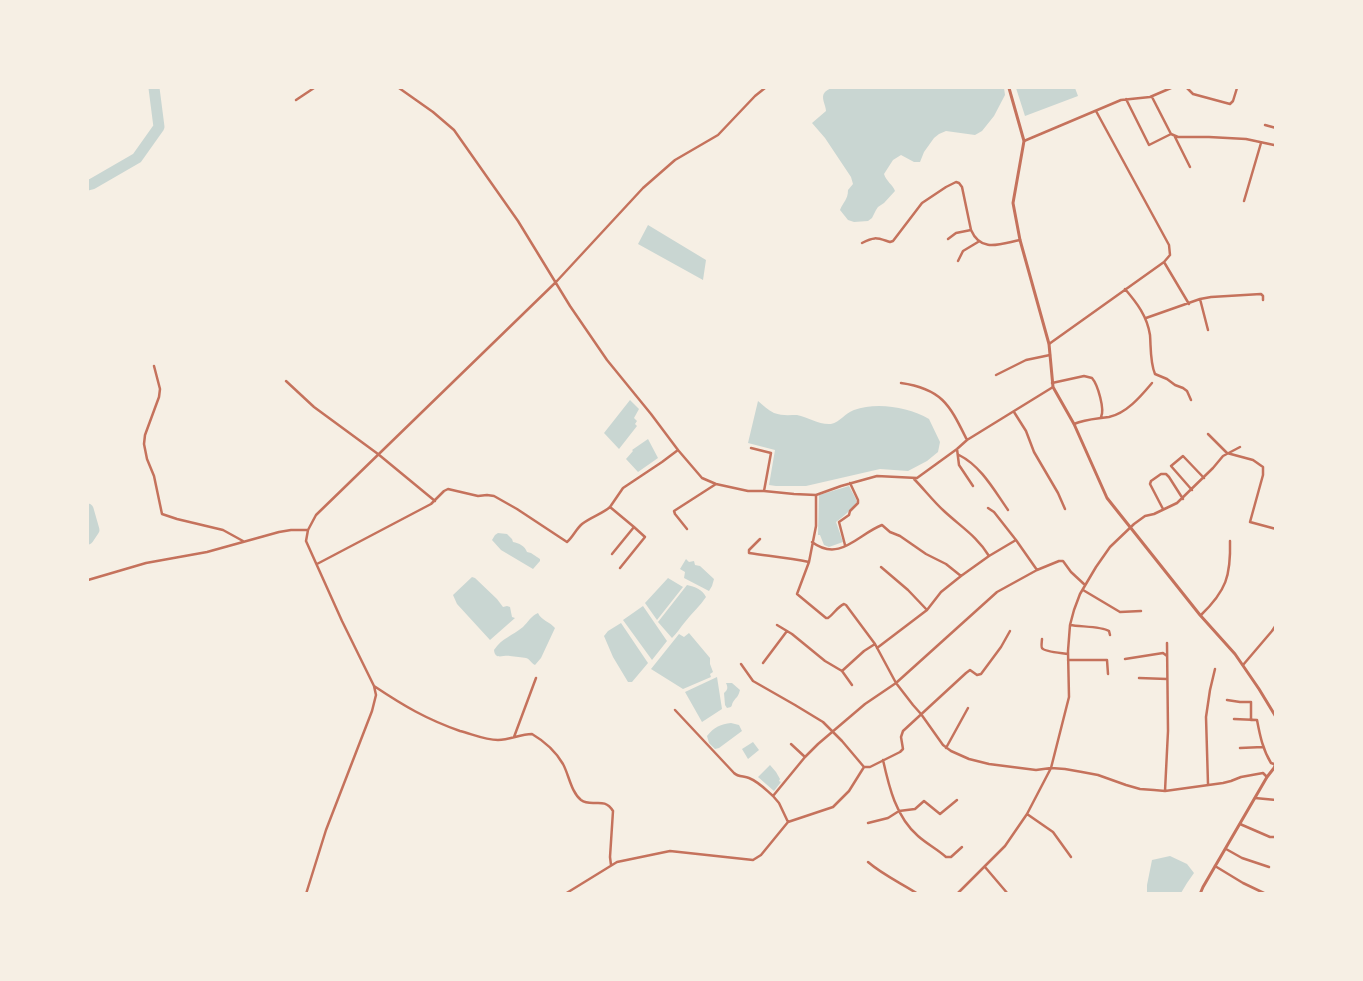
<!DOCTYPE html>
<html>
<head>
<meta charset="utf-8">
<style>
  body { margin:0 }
  #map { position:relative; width:1363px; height:981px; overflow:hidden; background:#f6efe4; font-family:Roboto,sans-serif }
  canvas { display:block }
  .frame { position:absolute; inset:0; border:89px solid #f6efe4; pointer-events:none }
</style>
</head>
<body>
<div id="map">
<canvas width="1363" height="981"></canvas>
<div class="frame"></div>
</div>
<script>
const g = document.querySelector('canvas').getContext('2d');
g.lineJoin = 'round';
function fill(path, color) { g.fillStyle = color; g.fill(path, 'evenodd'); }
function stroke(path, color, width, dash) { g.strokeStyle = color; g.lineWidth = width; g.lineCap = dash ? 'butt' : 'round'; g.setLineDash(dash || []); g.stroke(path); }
fill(new Path2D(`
  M831 88H1004L1005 95 994 116 982 131 975 135 946 131 939 134 934 138 924 152 920 162H914L901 155 893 160 884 174C886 181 893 185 895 191L884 203 878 207 876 210 872 218 868 221 854 222 848 220 840 210C843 202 848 200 848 190L853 184 851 177 825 138 812 123 826 111C826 105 820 97 825 92 826 91 829 89 831 88Z
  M1016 88H1075L1078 96 1025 116Z
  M648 225 706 260 703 280 638 244Z
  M630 400 639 409 634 418 637 421 635 424 637 426 619 449 604 433Z
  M758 401C763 405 768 410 774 413 782 416 789 415 797 415 808 417 819 425 831 424 840 422 845 413 854 410 877 402 908 407 929 419L940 442 938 452 927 461 908 471 880 469 806 486H776L769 485 775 450 748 443Z
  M648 439 658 458 638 472 626 459 633 451 632 450Z
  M849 486 856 499 857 502C851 510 844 516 836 522L843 542 829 547 824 545 820 535H818L819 495Z
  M498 533 507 534 512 539 513 542C519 543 525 546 527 552L531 553 540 559V561L533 569 501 550 492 540 495 535Z
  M686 559 689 562 694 561 695 565 700 566 714 579 712 586 709 591 684 578 685 572 680 569Z
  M472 577 475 578 497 599 503 607 507 606 510 607 512 617 515 618 490 640 457 604 453 595Z
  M668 578 683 587 657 620 645 603Z
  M687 585C695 587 702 589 706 597 700 606 692 613 685 622 680 628 677 633 672 638L658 622Z
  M643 606 667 641 652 660 623 620Z
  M538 613C541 620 550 622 555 628L541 658 535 665C531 663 530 659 526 658 522 657 515 657 510 656 502 655 495 660 494 650 502 638 512 636 523 627 528 622 531 616 538 613Z
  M621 623 648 663 632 682H628L613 657 604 636 608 631Z
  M689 633 710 658V664L713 672 710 674 711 677 683 689 651 669 679 634 684 637Z
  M717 677 722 709 702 722 685 692Z
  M726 683H732L740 690C738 698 736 697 733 702 731 706 733 707 727 708L725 705 724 693C728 690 728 687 726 683Z
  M731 723 739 725 742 731 719 748 715 749 709 743 707 736C714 727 721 724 731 723Z
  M753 742 759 750 748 759 742 749Z
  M770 765 776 772 780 779 779 781 781 782 774 791 758 777Z
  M1170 856 1187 864 1194 873 1187 883 1181 893H1147V885L1152 860Z`), '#c9d6d2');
stroke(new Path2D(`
  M88 185 92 184 137 158 159 127 154 88
  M88 509 94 530 88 539`), '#c9d6d2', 11);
stroke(new Path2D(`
  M399 88 433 112 454 130 518 221 570 306 607 360 651 414 678 450 702 478 716 484 748 491H764L794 494 816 495 841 486 877 476 917 478 957 449 967 440 1053 387
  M1187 88 1193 94 1230 104 1233 101 1237 88
  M1152 97 1171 134 1178 137H1209L1246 139 1274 145 1276 144
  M1126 99 1149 145 1171 134
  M296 100 314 88
  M1265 125 1276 128
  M1175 137 1190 167
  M1024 141 1121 100 1150 97 1171 88
  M1244 201 1261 143
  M948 239 956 233 971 230C981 253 1000 244 1020 240
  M862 243C875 236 877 238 890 242L893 241 922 203 946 187 956 182 959 183 962 187 971 230
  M958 261 963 251 978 242
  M1164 262 1189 304
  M1125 289C1137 303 1147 316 1150 335 1151 348 1150 362 1155 374L1167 379 1175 385 1183 388 1187 391 1191 400
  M1200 299 1208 330
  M1146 318 1200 299 1211 297 1261 294 1263 296V300
  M1049 344 1164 262 1170 255 1169 245 1096 111
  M154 366 160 389 159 397 145 435 144 444 147 459 154 476 162 514 177 519 223 530 243 541
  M996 375 1026 360 1050 355
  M286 381 314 407 378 454 435 501
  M901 383C943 389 950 406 967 440
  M1052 383 1084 376 1092 378C1098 385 1105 410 1101 417
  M1014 412 1026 431 1034 452 1058 493 1065 509
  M1074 424C1086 419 1097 419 1109 417 1127 413 1141 396 1152 383
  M1208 434 1227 453 1253 460 1263 467V475L1250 522 1276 529
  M751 448 771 453 764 491
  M957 449 959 465 973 486
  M959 455C981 466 994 490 1008 510
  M1192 490 1171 466 1183 456 1204 478
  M816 495V526L809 562 797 594 826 618H828C834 614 837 607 844 604L846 605 875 644 896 683 913 705 921 714 943 745 951 751 969 759 989 764 1036 770 1051 768 1065 769 1082 772 1098 775 1126 785 1140 789 1154 790 1165 791 1223 783 1231 781 1241 777 1263 773 1267 777
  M988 508 994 512 1016 540
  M1163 509 1150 484 1151 481 1161 474H1166L1169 477 1183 499
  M687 529 675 514 674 511 716 484
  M760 539 749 550V553C769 556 789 558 809 562
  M812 542C840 563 858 534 882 525L890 532 900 536 926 554 946 564 961 576
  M845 545 839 522 849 515 850 511 858 503V500L850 483
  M612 554 634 527 610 507 623 488 662 462 678 450
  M989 556 1016 540 1037 570
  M317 564 431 504 444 491 448 489 478 496 487 495 494 496 517 509 567 542C573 537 576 529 582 524 591 517 602 514 610 507
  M881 567 908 590 927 610
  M620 568 645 537 634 527
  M88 580 146 563 207 552 279 532 291 530H308
  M1083 590 1120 612 1141 611
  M1201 615C1226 591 1231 576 1230 541
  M777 625 787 631
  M1070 625C1081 627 1101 626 1109 631L1110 635
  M1042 639C1042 640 1041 647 1042 648 1044 652 1063 653 1068 654
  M877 648 927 610 941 592 961 576 989 556C978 537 960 526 944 511 933 501 924 489 914 479
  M1125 659 1163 653 1167 656
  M1068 660H1107L1108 674
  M763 663 787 631 792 634 825 661 842 671 864 651 875 644
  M741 664 753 681 795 705 823 722 842 741 864 767
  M1243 665 1272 631 1276 625
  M842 671 852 685
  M1139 678 1167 679
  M374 686C404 706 426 719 460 731 472 734 485 740 498 740 510 740 520 734 532 734 544 741 556 752 563 764 569 775 571 792 581 800 592 808 604 796 613 811L610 857 611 865
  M1227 700 1240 702H1251V720
  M675 710 734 773C738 777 744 776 749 778 759 782 766 790 773 796
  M1234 719 1257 720C1260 736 1263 750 1271 763L1274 764
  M514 737 536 678
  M791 744 805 757
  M946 748 968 708
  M1240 748 1263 747
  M883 760C889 787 896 817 918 836 927 844 937 849 946 857H951L962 847
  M1208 784 1206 717 1210 690 1215 669
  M1165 791 1168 731 1167 643
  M1255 798 1276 800
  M1027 814 1053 832 1071 857
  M788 822 779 803 773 796 805 757 818 744 865 704 896 683 997 592 1037 570 1059 561H1063L1071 572 1085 585
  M868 823 888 818 899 811 915 809 924 801 940 814 957 800
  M1240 824 1270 837H1276
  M1226 849 1242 858 1269 867
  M868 862C883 875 901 883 918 894
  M1215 866 1243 883 1266 894
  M985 867 1008 894
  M306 894 326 830 372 711 376 695 374 686 342 621 306 541 308 530 316 515 556 282 643 188 675 160 718 135 755 96 765 88
  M565 894 617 862 670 851 753 860 761 855 788 822 833 807 849 791 864 767H870L900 752 903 749 901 737 903 731 966 673 970 670 977 675 981 674 1001 647 1010 631
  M957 894 1005 846 1027 814 1051 768 1069 697 1068 651 1070 625 1074 610 1080 594 1096 567 1110 547 1134 524 1145 516 1154 514 1177 503 1213 468 1223 456 1240 447`), '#c5725c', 2.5);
stroke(new Path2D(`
  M1009 88 1024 141 1013 203 1020 240 1049 344 1053 387 1074 424 1107 498 1200 615 1235 654 1259 689 1276 717
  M1200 894 1203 887 1267 777 1274 768 1276 763`), '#c5725c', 3);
</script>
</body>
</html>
